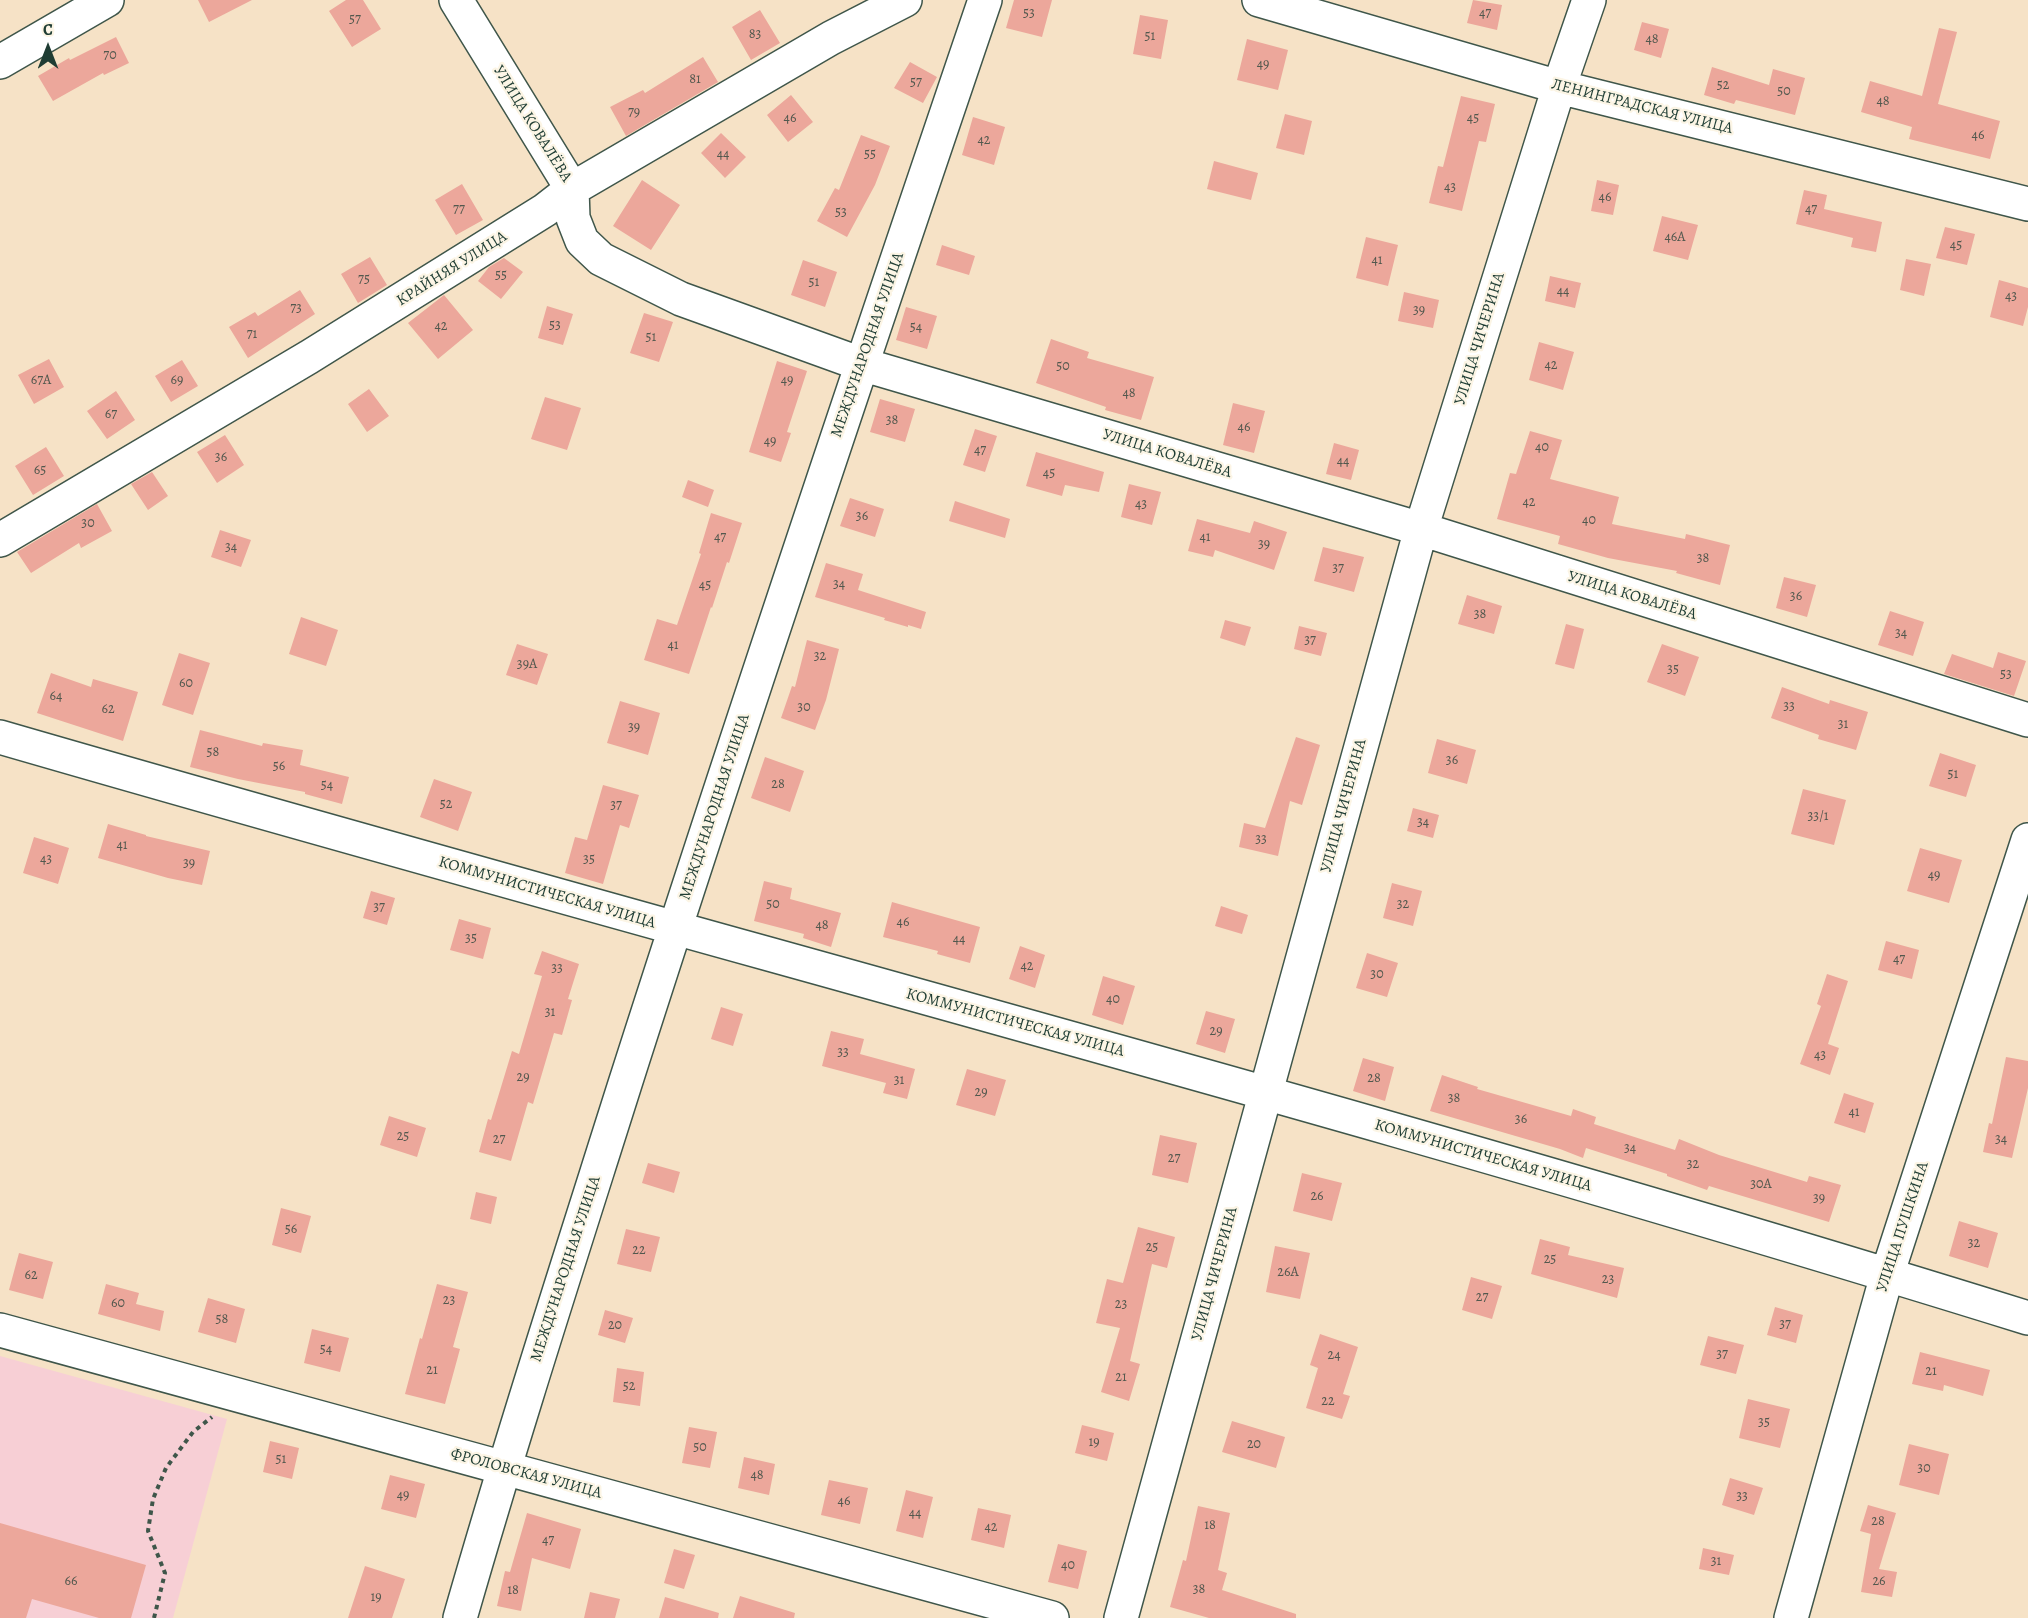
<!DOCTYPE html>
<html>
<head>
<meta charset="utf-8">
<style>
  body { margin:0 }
  #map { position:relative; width:2028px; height:1618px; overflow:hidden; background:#f6e2c6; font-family:Alegreya,serif }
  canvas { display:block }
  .north { position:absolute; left:18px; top:18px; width:60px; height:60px; -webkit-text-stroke:4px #fcf5e5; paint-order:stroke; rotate:0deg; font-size:16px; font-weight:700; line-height:24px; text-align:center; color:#1f3d34 }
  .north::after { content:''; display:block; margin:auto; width:21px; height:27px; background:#1f3d34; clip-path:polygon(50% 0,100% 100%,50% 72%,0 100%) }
</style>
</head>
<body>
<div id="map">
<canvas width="2028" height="1618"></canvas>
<div class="north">С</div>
</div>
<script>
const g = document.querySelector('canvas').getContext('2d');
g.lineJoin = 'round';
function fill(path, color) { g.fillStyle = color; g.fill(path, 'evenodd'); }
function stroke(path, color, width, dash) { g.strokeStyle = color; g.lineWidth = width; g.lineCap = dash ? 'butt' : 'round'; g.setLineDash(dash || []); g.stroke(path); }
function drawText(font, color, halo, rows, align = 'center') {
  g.font = font + ' Alegreya,serif'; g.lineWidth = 4.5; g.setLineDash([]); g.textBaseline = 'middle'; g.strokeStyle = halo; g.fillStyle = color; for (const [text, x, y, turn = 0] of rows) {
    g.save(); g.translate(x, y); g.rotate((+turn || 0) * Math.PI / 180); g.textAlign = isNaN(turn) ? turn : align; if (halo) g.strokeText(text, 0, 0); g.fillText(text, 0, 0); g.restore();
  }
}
fill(new Path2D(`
  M0 1356 227 1419 173 1618H0Z`), '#f7cfd5');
fill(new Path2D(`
  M198 0H252L209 22Z
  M346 0H363L381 29 352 47 329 11Z
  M1014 0H1052L1042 37 1006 28Z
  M1473 0 1502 5 1497 30 1467 23Z
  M760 10 780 43 751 60 732 27Z
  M1140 15 1168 20 1161 59 1133 54Z
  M1642 22 1669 29 1661 58 1634 50Z
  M1939 28 1957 32 1938 104 2000 121 1990 159 1909 139 1912 127 1861 112 1870 81 1922 96Z
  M116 37 129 63 104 75 103 73 53 101 38 76 69 58 70 60Z
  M1247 39 1288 50 1278 90 1237 80Z
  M703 57 718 82 626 136 610 107 643 90 645 93Z
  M910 62 937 77 923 103 894 88Z
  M1712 67 1769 85 1773 69 1805 78 1795 115 1736 100 1734 104 1704 95Z
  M791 95 813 122 788 142 767 115Z
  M1461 96 1495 104 1486 142 1479 141 1462 211 1429 203 1438 166 1443 167Z
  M1285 114 1312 121 1304 155 1276 148Z
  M973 117 1005 127 994 165 962 155Z
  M721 133 746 157 725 178 701 153Z
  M861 135 890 146 875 185 847 237 817 221 835 188 839 190Z
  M1214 161 1258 173 1251 200 1207 189Z
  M642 180 680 205 651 250 613 226Z
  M1597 180 1619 185 1613 215 1591 211Z
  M462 184 483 220 456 235 435 200Z
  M1804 190 1827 195 1824 209 1882 222 1876 252 1851 247 1853 238 1796 224Z
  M1662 216 1698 225 1688 260 1653 251Z
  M1945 227 1975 234 1967 265 1936 258Z
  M1366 237 1398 245 1388 286 1356 278Z
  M942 245 975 256 969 275 936 265Z
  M370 257 387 285 358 303 341 274Z
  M504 258 523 272 501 299 478 281 489 267Z
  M1906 259 1931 264 1924 296 1900 290Z
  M803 260 837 272 825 307 791 295Z
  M1550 276 1581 283 1575 308 1545 301Z
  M1999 280 2028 288V307L2023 326 1990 317Z
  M300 290 315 314 248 358 229 327 255 312 258 316Z
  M1404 292 1439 300 1433 328 1398 321Z
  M444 295 473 330 438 359 408 323Z
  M547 306 573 314 563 345 538 338Z
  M906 307 937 316 927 349 896 340Z
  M644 313 673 322 659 362 630 353Z
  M1051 339 1089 352 1087 358 1154 377 1141 420 1105 410 1106 407 1036 383Z
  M1539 342 1574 352 1563 390 1529 380Z
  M49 359 64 387 34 404 18 375Z
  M182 360 198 386 171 402 155 376Z
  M777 361 807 371 787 432 791 433 781 462 749 452Z
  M369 389 389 416 367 432 348 404Z
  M116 391 135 420 107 439 87 411Z
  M545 397 581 408 567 450 531 439Z
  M880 399 915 409 905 442 870 432Z
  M1233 403 1265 411 1254 453 1223 445Z
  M975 429 997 436 985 472 963 465Z
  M1530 431 1562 440 1550 479 1619 497 1612 524 1685 539 1686 534 1730 545 1720 585 1676 573 1677 571 1608 558 1558 544 1560 536 1497 519 1510 473 1516 474Z
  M225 435 244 465 217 483 197 452Z
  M1334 443 1359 450 1351 480 1326 474Z
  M46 447 64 476 33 495 15 466Z
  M1036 452 1104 472 1099 492 1065 485 1062 496 1026 486Z
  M152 472 168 496 148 510 131 484Z
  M688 480 714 490 708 507 682 497Z
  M1129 484 1161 492 1152 525 1121 517Z
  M850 498 884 509 875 537 840 526Z
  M955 501 1010 519 1005 538 949 521Z
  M97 504 112 531 81 548 79 543 31 573 17 552Z
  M711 513 742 523 729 563 727 562 712 608 711 607 689 674 644 660 657 619 677 625 701 554 699 553Z
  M1197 519 1250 533 1254 521 1287 532 1274 570 1215 550 1213 557 1188 551Z
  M220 530 251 540 241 567 211 557Z
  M1323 547 1364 557 1354 592 1314 581Z
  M826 563 863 574 858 590 926 612 921 629 908 625V627L884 620 885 618 815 597Z
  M1784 577 1816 585 1807 617 1776 608Z
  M1467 595 1502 606 1494 634 1458 624Z
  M1890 611 1924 622 1913 656 1878 645Z
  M301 617 338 630 326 666 289 654Z
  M1225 620 1251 627 1245 646 1220 638Z
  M1566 624 1584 629 1574 669 1555 664Z
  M1299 626 1327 633 1321 656 1294 649Z
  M807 640 839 649 826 700 815 730 781 718 792 686 795 687Z
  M517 644 548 654 537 685 506 675Z
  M1662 644 1699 657 1685 696 1647 682Z
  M1998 652 2026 661 2014 696 1944 674 1952 654 1993 668Z
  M179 653 210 663 193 715 162 705Z
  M51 673 91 687 93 679 138 692 123 741 37 713Z
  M1782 687 1829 704 1830 700 1868 712 1856 750 1818 739 1819 735 1771 718Z
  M620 701 660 713 648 755 607 743Z
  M200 730 262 746 263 743 303 750 300 765 349 777 342 804 305 794V792L238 779 190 767Z
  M1296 737 1320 745 1302 805 1290 801 1278 856 1239 847 1244 823 1265 828Z
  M1437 739 1476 750 1467 784 1428 773Z
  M1940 753 1976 765 1966 797 1929 786Z
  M765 757 804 771 790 812 751 798Z
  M434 779 472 792 458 831 420 817Z
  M603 785 639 795 629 828 620 825 603 884 565 873 575 837 587 840Z
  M1803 789 1846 800 1834 845 1791 834Z
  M1413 808 1439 815 1433 838 1407 831Z
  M108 824 146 835V836L210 851 202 885 168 878 98 858Z
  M34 837 69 848 58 884 23 873Z
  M1920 848 1962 860 1949 903 1907 891Z
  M764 881 792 888 790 899 841 913 831 947 803 938 804 934 754 921Z
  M1392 883 1422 891 1413 926 1383 918Z
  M371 891 395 898 387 925 363 918Z
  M892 902 980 927 970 963 937 954 938 951 883 937Z
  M1221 906 1248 915 1242 934 1215 926Z
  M459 919 491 928 483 959 450 950Z
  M1886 941 1919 950 1912 979 1878 970Z
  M1020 946 1045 955 1035 988 1009 979Z
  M542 951 579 964 568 999 572 1000 562 1035 554 1033 533 1104 528 1102 511 1161 479 1152 488 1119 491 1120 512 1051 519 1054 542 976 534 974Z
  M1367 953 1398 963 1387 997 1356 988Z
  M1827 974 1848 981 1828 1044 1839 1048 1830 1075 1800 1064 1821 1006 1817 1004Z
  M1103 976 1135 986 1123 1025 1092 1015Z
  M721 1007 743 1014 733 1046 711 1039Z
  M1206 1011 1235 1019 1225 1053 1196 1044Z
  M831 1031 864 1039 860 1054 915 1069 907 1099 883 1093 886 1083 822 1066Z
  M2006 1057 2028 1061V1088L2012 1158 1983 1152 1989 1123 1992 1124Z
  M1363 1058 1394 1067 1385 1101 1353 1091Z
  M967 1069 1006 1080 995 1116 956 1105Z
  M1442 1075 1478 1087 1477 1089 1571 1116 1573 1109 1596 1117 1594 1124 1675 1150 1679 1139 1719 1155 1807 1182 1809 1176 1841 1185 1829 1222 1709 1186 1707 1190 1667 1176V1174L1586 1148 1583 1158 1560 1149 1430 1111Z
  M1844 1093 1874 1103 1865 1133 1834 1123Z
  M389 1116 426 1128 417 1157 380 1145Z
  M1160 1135 1197 1143 1188 1183 1152 1175Z
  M648 1163 680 1172 674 1193 642 1183Z
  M1302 1173 1342 1183 1332 1221 1293 1211Z
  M476 1192 497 1197 491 1224 470 1219Z
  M281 1208 311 1216 301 1253 272 1245Z
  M1959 1221 1998 1233 1988 1268 1949 1256Z
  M1138 1227 1175 1237 1167 1268 1152 1264 1130 1361 1140 1364 1129 1401 1101 1392 1120 1328 1096 1323 1107 1279 1123 1283Z
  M626 1229 660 1237 651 1272 617 1264Z
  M1540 1239 1570 1247 1568 1255 1624 1268 1617 1298 1531 1274Z
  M1275 1246 1310 1253 1300 1299 1266 1292Z
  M19 1253 53 1262 43 1299 9 1290Z
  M1471 1277 1502 1286 1492 1319 1462 1310Z
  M106 1284 139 1293 136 1304 164 1311 160 1331 98 1314Z
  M437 1284 468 1292 453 1347 460 1349 445 1404 405 1394 420 1338 422 1339Z
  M208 1298 245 1309 236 1343 198 1332Z
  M1775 1307 1803 1315 1796 1343 1767 1335Z
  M605 1310 633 1318 625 1343 598 1335Z
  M312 1329 349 1338 340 1372 304 1363Z
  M1320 1334 1358 1347 1343 1394 1350 1396 1342 1419 1306 1408 1318 1368 1310 1365Z
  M1708 1336 1744 1345 1736 1374 1700 1365Z
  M1920 1352 1990 1370 1983 1396 1944 1385 1943 1391 1912 1384Z
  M617 1368 644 1372 640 1406 613 1402Z
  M1748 1399 1790 1409 1780 1448 1739 1438Z
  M1232 1421 1285 1437 1276 1468 1222 1452Z
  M1082 1425 1114 1433 1107 1461 1075 1453Z
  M689 1427 717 1432 710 1468 682 1463Z
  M270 1441 299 1448 292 1479 263 1472Z
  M1909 1444 1949 1454 1939 1495 1899 1485Z
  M744 1457 775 1464 769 1495 738 1488Z
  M390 1475 425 1484 416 1518 381 1509Z
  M1730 1478 1763 1488 1754 1515 1722 1505Z
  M829 1480 868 1488 860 1524 821 1515Z
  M906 1490 933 1497 923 1538 896 1531Z
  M1868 1505 1896 1513 1879 1569 1897 1572 1892 1597 1861 1592 1871 1534 1860 1531Z
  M1198 1506 1230 1513 1218 1570 1227 1573 1222 1590 1296 1614V1618H1209L1170 1607 1183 1560 1186 1561Z
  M978 1508 1011 1515 1004 1548 971 1540Z
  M527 1513 581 1529 570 1569 532 1558 521 1611 497 1606 505 1571 510 1572Z
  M0 1523 146 1565 131 1618H99L32 1599 26 1618H0Z
  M1058 1544 1087 1551 1078 1589 1048 1582Z
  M1703 1548 1734 1555 1729 1575 1699 1569Z
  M674 1549 695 1555 684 1589 664 1583Z
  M365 1566 405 1579 392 1618H348Z
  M590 1592 620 1599 615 1618H584Z
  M740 1596 795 1613 794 1618H733Z
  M665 1597 719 1613 718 1618H659Z`), '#eca79b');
const minor = new Path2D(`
  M456 0 572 189 573 218 582 241 601 259 681 299 861 364 1421 529 2028 720
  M1259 0 1559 87 2028 204
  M0 62 107 0
  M0 540 309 357 545 210 572 189 831 38 905 0
  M0 737C675 933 1356 1109 2028 1318
  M0 1330 1052 1618
  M460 1618C511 1440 568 1264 624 1087 740 724 862 362 985 0
  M1121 1618 1421 529 1559 87 1589 0
  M1791 1618 1887 1275 2028 840`);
stroke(minor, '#3f564a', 36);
stroke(new Path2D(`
  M154 1618 165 1573 148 1531 153 1499 166 1468 193 1432 212 1417`), '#3f564a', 4, [4.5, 4.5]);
stroke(minor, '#fff', 33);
drawText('14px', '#52584e', null, [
  ["53",1029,14],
  ["47",1485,14],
  ["57",355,20],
  ["83",755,35],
  ["51",1150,37],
  ["48",1652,40],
  ["70",110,56],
  ["49",1263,65],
  ["81",695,80],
  ["57",916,83],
  ["52",1723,86],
  ["50",1784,92],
  ["48",1883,102],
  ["79",634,113],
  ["46",790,119],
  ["45",1473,119],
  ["46",1978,136],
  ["42",984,141],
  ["44",723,155],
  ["55",870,155],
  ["43",1450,188],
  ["46",1605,198],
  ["77",459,210],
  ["47",1811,210],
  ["53",841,213],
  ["46А",1675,238],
  ["45",1956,246],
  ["41",1377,261],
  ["55",501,276],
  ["75",364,280],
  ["51",814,283],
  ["44",1563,292],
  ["43",2011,297],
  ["73",296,309],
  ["39",1419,311],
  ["53",555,326],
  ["42",441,327],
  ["54",916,328],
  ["71",252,335],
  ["51",651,338],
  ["42",1551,366],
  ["50",1063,367],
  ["67А",41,381],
  ["69",177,381],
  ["49",787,381],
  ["48",1129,394],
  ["67",111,415],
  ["38",892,421],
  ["46",1244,428],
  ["49",770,442],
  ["40",1542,448],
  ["47",980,451],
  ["36",221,458],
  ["44",1343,462],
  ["65",40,471],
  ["45",1049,474],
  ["42",1529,503],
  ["43",1141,505],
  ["36",862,517],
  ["40",1589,521],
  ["30",88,524],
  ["47",720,538],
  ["41",1205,538],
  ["39",1264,545],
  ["34",231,548],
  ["38",1703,559],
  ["37",1338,569],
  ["34",839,585],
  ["45",705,586],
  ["36",1796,597],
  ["38",1480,615],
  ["34",1901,634],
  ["37",1310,641],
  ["41",673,646],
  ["32",820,657],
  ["39А",527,665],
  ["35",1673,670],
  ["53",2006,675],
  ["60",186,684],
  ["64",56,697],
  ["33",1789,707],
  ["30",804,708],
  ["62",108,710],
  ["31",1843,725],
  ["39",634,728],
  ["58",213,753],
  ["36",1452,761],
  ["56",279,767],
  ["51",1953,775],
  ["28",778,785],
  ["54",327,786],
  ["52",446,805],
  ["37",616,806],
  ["33/1",1818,817],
  ["34",1423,823],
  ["33",1261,840],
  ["41",122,846],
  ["43",46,860],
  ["35",589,860],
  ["39",189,864],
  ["49",1934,876],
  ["50",773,905],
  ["32",1403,905],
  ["37",379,908],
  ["46",903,923],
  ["48",822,926],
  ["35",471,939],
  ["44",959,940],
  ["47",1899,960],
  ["42",1027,967],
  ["33",557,969],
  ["30",1377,975],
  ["40",1113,1000],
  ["31",550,1013],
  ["29",1216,1032],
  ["33",843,1053],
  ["43",1820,1056],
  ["29",523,1078],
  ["28",1374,1079],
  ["31",899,1081],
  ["29",981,1093],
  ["38",1454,1099],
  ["41",1854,1113],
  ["36",1521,1120],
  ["25",403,1137],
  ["27",499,1140],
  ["34",2001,1140],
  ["34",1630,1149],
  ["27",1174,1159],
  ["32",1693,1165],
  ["30А",1761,1185],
  ["26",1317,1197],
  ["39",1819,1199],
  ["56",291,1230],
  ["32",1974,1244],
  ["25",1152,1248],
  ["22",639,1251],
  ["25",1550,1260],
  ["26А",1288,1273],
  ["62",31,1276],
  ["23",1608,1280],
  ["27",1482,1298],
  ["23",449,1301],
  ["60",118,1304],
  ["23",1121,1305],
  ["58",222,1320],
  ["37",1785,1325],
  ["20",615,1326],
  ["54",326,1350],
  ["37",1722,1355],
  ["24",1334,1356],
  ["21",432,1371],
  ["21",1931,1372],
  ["21",1121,1378],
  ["52",629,1387],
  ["22",1328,1402],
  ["35",1764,1423],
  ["19",1094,1443],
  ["20",1254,1445],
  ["50",700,1448],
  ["51",281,1460],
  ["30",1924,1469],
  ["48",757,1476],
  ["49",403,1496],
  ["33",1742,1497],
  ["46",844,1502],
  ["44",915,1514],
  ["28",1878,1522],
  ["18",1210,1526],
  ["42",991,1528],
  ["47",548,1541],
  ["31",1716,1562],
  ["40",1068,1566],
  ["66",71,1582],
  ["26",1879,1582],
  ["38",1199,1590],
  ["18",513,1591],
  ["19",376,1598]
]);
drawText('16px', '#1f3d34', '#fcf5e5', [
  ["ЛЕНИНГРАДСКАЯ УЛИЦА",1642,107,14],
  ["УЛИЦА КОВАЛЁВА",532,124,58],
  ["КРАЙНЯЯ УЛИЦА",452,269,-32],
  ["УЛИЦА ЧИЧЕРИНА",1480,339,-73],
  ["МЕЖДУНАРОДНАЯ УЛИЦА",868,345,-71],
  ["УЛИЦА КОВАЛЁВА",1167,454,17],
  ["УЛИЦА КОВАЛЁВА",1632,596,17],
  ["УЛИЦА ЧИЧЕРИНА",1344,806,-75],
  ["МЕЖДУНАРОДНАЯ УЛИЦА",715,807,-72],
  ["КОММУНИСТИЧЕСКАЯ УЛИЦА",547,893,16],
  ["КОММУНИСТИЧЕСКАЯ УЛИЦА",1015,1023,15],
  ["КОММУНИСТИЧЕСКАЯ УЛИЦА",1483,1156,16],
  ["УЛИЦА ПУШКИНА",1903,1227,-72],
  ["МЕЖДУНАРОДНАЯ УЛИЦА",566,1269,-72],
  ["УЛИЦА ЧИЧЕРИНА",1215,1274,-75],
  ["ФРОЛОВСКАЯ УЛИЦА",526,1474,15]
]);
</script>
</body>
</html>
